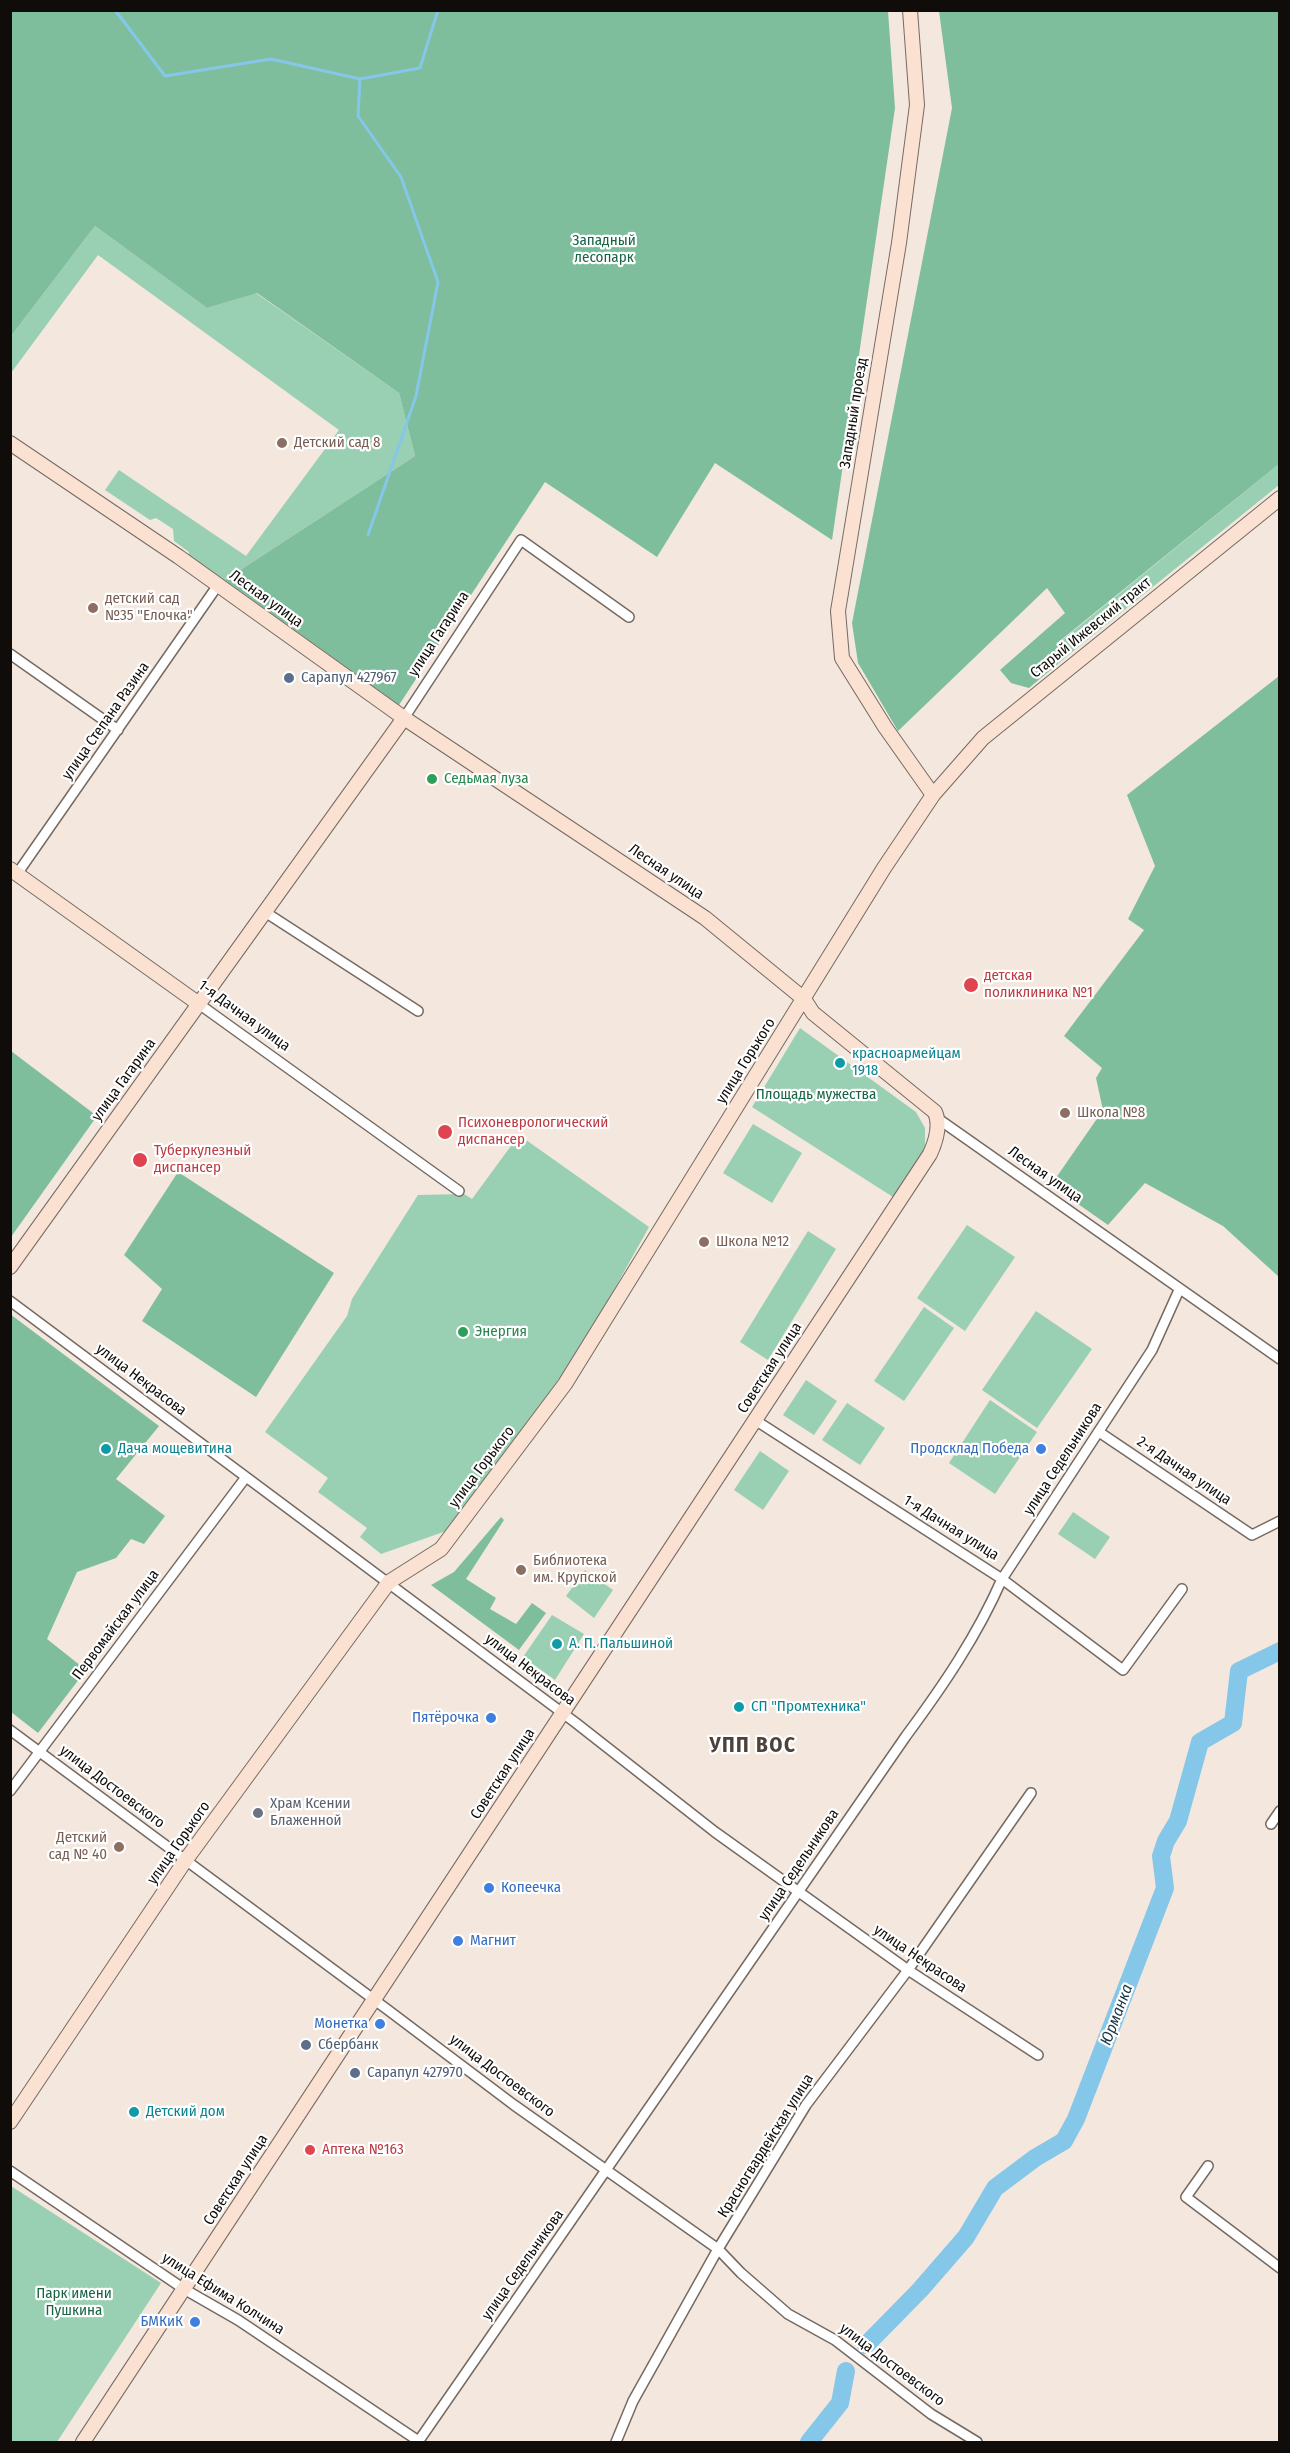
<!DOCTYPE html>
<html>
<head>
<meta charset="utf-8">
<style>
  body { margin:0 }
  #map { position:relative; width:1290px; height:2453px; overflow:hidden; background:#f4e7de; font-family:"Fira Sans Condensed",sans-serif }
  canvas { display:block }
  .frame { position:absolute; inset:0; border:12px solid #100c09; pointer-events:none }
</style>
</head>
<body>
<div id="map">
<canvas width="1290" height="2453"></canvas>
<div class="frame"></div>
</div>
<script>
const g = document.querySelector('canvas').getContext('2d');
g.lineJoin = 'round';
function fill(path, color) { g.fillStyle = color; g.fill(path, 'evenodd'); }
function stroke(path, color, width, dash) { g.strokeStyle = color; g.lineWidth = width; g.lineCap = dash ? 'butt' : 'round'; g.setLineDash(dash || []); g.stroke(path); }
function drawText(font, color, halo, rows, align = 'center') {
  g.font = font + ' "Fira Sans Condensed",sans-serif'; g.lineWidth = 4.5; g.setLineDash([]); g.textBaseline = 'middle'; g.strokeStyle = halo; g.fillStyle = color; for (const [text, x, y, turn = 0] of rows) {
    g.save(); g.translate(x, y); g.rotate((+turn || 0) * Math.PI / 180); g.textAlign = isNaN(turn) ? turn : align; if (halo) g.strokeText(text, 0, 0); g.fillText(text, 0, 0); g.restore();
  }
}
fill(new Path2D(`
  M95 226 207 308 256 293 399 393 415 456 225 580 188 556 189 552 174 541 173 529 156 518 150 520 105 490 119 470 246 556 339 430 98 255 11 373V336Z
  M1279 464V485L1066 657 1056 645Z
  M800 1028 916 1112 925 1128V1149L893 1197 752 1107Z
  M753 1124 802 1153 772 1203 723 1173Z
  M519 1135 649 1227 582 1347 449 1530 381 1554 360 1537 367 1528 318 1492 328 1478 265 1432 347 1316 352 1299 418 1195 464 1194 472 1199Z
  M967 1225 1015 1257 965 1331 917 1298Z
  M808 1231 836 1249 768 1360 740 1342Z
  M924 1307 954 1328 904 1401 874 1381Z
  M1036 1311 1092 1349 1037 1428 982 1390Z
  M806 1380 837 1401 814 1435 783 1415Z
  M990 1400 1037 1432 995 1494 949 1463Z
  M847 1403 885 1428 860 1465 822 1440Z
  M760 1451 789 1471 763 1510 734 1490Z
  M1073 1512 1110 1537 1095 1559 1058 1534Z
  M585 1570 613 1590 594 1618 566 1596Z
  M552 1615 584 1634 555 1680 523 1657Z
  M11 2186 161 2283 57 2442H11Z`), '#99cfb2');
fill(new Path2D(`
  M11 10 888 11 895 108 832 540 715 463 657 557 545 482 399 705 225 580 415 456 399 393 257 293 207 308 95 226 11 336Z
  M939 11H1279V464L1056 644 1066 657 1029 688 1011 683 1000 670 1065 613 1047 588 898 731 858 663 852 623 952 108Z
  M1279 676V1277L1223 1226 1145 1183 1108 1225 1051 1185 1103 1110 1096 1078 1102 1068 1064 1036 1144 930 1128 919 1155 866 1127 795Z
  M11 1051 97 1116 11 1237Z
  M178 1172 334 1273 256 1397 142 1321 162 1289 124 1255Z
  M10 1314 159 1426 116 1479 165 1516 144 1544 131 1539 116 1558 77 1572 47 1639 86 1670 38 1733 11 1712Z
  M501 1517 504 1520 466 1579 496 1598 490 1609 516 1624 532 1603 546 1613 519 1650 431 1585 454 1572Z`), '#7ebe9d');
stroke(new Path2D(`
  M115 10 165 76 271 59 360 79 420 68 438 10
  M360 79 358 116 401 177 438 282 416 396 368 535`), '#85c7e9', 3);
stroke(new Path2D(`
  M866 2345 920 2290 966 2237 995 2188 1035 2158 1064 2141 1076 2119 1165 1888 1161 1856 1166 1841 1178 1821 1200 1742 1233 1723 1239 1671 1280 1651
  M809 2442 840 2403 846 2371`), '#85c7e9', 18);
const street = new Path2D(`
  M10 654 118 730
  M404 718 521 540 629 617
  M17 874 218 585
  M265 912 418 1011
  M199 1004 459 1191
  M937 1118 1280 1359
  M10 1301 576 1723 715 1832 908 1970 1038 2055
  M755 1420 1002 1579 1123 1670 1182 1589
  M1099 1432 1252 1535 1280 1521
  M10 1730 388 2010 514 2105 718 2249 741 2273 788 2314 835 2340 931 2414 977 2442
  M10 1791 246 1477
  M1271 1824 1280 1811
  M1208 2166 1186 2197 1280 2268
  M10 2171 184 2289 238 2320 420 2442
  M418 2442 906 1736C943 1686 977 1636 1002 1579L1152 1350 1179 1290
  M616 2442 633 2401 718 2249 806 2105 908 1970 1031 1793`);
const secondary = new Path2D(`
  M910 10 917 105 899 243 838 611 842 658 885 727 933 795
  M10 443 179 557 404 718 705 918 804 999 813 1013 935 1112C941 1126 936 1141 930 1154L83 2442
  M10 869 199 1004
  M10 1267 404 718
  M10 2122 185 1861 389 1582 441 1549 565 1384 884 868 933 795 983 738 1280 498`);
stroke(street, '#756a62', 12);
stroke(secondary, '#756a62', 16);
stroke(street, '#fff', 9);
stroke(secondary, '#fae1d1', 14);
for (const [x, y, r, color] of [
  [282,443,6,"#8d6e63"],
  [93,608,6,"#8d6e63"],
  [289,678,6,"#5c6f8a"],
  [432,779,6,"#2e9e5b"],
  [971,985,8,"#e0444e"],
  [840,1063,6,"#0f9aa8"],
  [1065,1113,6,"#8d6e63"],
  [445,1132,8,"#e0444e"],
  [140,1160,8,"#e0444e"],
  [704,1242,6,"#8d6e63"],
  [463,1332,6,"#2e9e5b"],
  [106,1449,6,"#0f9aa8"],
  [1041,1449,6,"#3f7fe0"],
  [521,1570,6,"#8d6e63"],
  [557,1644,6,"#0f9aa8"],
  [739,1707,6,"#0f9aa8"],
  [491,1718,6,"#3f7fe0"],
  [258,1813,6,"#6b7280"],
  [119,1847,6,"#8d6e63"],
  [489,1888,6,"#3f7fe0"],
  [458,1941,6,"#3f7fe0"],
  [380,2024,6,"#3f7fe0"],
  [306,2045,6,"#5c6f8a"],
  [355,2073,6,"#5c6f8a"],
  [134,2112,6,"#0f9aa8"],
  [310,2150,6,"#e0444e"],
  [195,2322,6,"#3f7fe0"]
]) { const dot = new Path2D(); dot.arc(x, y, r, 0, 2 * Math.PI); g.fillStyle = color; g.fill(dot); stroke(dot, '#fff', 2); }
drawText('15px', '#186545', '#fff', [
  ["Западный",604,241],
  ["лесопарк",604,258],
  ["Площадь мужества",816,1095],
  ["Парк имени",74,2294],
  ["Пушкина",74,2311]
]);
drawText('15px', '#100c09', '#fff', [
  ["Западный проезд",854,413,-81],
  ["Лесная улица",266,599,36],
  ["Старый Ижевский тракт",1091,628,-39],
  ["улица Гагарина",439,634,-57],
  ["улица Степана Разина",106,721,-55],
  ["Лесная улица",666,872,34],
  ["1-я Дачная улица",244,1016,36],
  ["улица Горького",746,1061,-58],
  ["улица Гагарина",124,1080,-54],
  ["Лесная улица",1045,1175,35],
  ["Советская улица",770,1368,-57],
  ["улица Некрасова",141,1380,37],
  ["улица Седельникова",1063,1459,-57],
  ["улица Горького",482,1467,-53],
  ["2-я Дачная улица",1184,1471,34],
  ["1-я Дачная улица",951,1528,32],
  ["Первомайская улица",116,1625,-53],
  ["улица Некрасова",530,1670,37],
  ["Советская улица",503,1774,-57],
  ["улица Достоевского",112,1787,37],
  ["улица Горького",179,1843,-55],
  ["улица Седельникова",799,1865,-56],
  ["улица Некрасова",920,1959,34],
  ["улица Достоевского",502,2076,37],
  ["Красногвардейская улица",766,2146,-58],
  ["Советская улица",236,2180,-57],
  ["улица Седельникова",523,2265,-55],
  ["улица Ефима Колчина",223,2294,32],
  ["улица Достоевского",892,2365,37]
]);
drawText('15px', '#785e54', '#fff', [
  ["Детский сад 8",294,443],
  ["детский сад",105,599],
  ["№35 \"Елочка\"",105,616],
  ["Школа №8",1077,1113],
  ["Школа №12",716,1242],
  ["Библиотека",533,1561],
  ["им. Крупской",533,1578],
  ["Детский",107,1838,"right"],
  ["сад № 40",107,1855,"right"]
], 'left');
drawText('15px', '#4e5e75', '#fff', [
  ["Сарапул 427967",301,678],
  ["Сбербанк",318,2045],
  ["Сарапул 427970",367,2073]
], 'left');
drawText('15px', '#27864d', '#fff', [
  ["Седьмая луза",444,779],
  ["Энергия",475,1332]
], 'left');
drawText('15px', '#be3a42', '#fff', [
  ["детская",984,976],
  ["поликлиника №1",984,993],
  ["Психоневрологический",458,1123],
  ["диспансер",458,1140],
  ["Туберкулезный",154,1151],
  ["диспансер",154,1168],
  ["Аптека №163",322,2150]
], 'left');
drawText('15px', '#0d838f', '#fff', [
  ["красноармейцам",852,1054],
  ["1918",852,1071],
  ["Дача мощевитина",118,1449],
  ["А. П. Пальшиной",569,1644],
  ["СП \"Промтехника\"",751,1707],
  ["Детский дом",146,2112]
], 'left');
drawText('15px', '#366cbe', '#fff', [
  ["Продсклад Победа",1029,1449],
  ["Пятёрочка",479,1718],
  ["Копеечка",501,1888,"left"],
  ["Магнит",470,1941,"left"],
  ["Монетка",368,2024],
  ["БМКиК",183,2322]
], 'right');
drawText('15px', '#5b616d', '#fff', [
  ["Храм Ксении",270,1804],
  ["Блаженной",270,1821]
], 'left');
drawText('italic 16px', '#173645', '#fff', [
  ["Юрманка",1117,2015,-69]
]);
g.letterSpacing = '1.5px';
drawText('bold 21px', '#4d423b', '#fff', [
  ["УПП ВОС",753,1746]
]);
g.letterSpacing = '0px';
</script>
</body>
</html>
